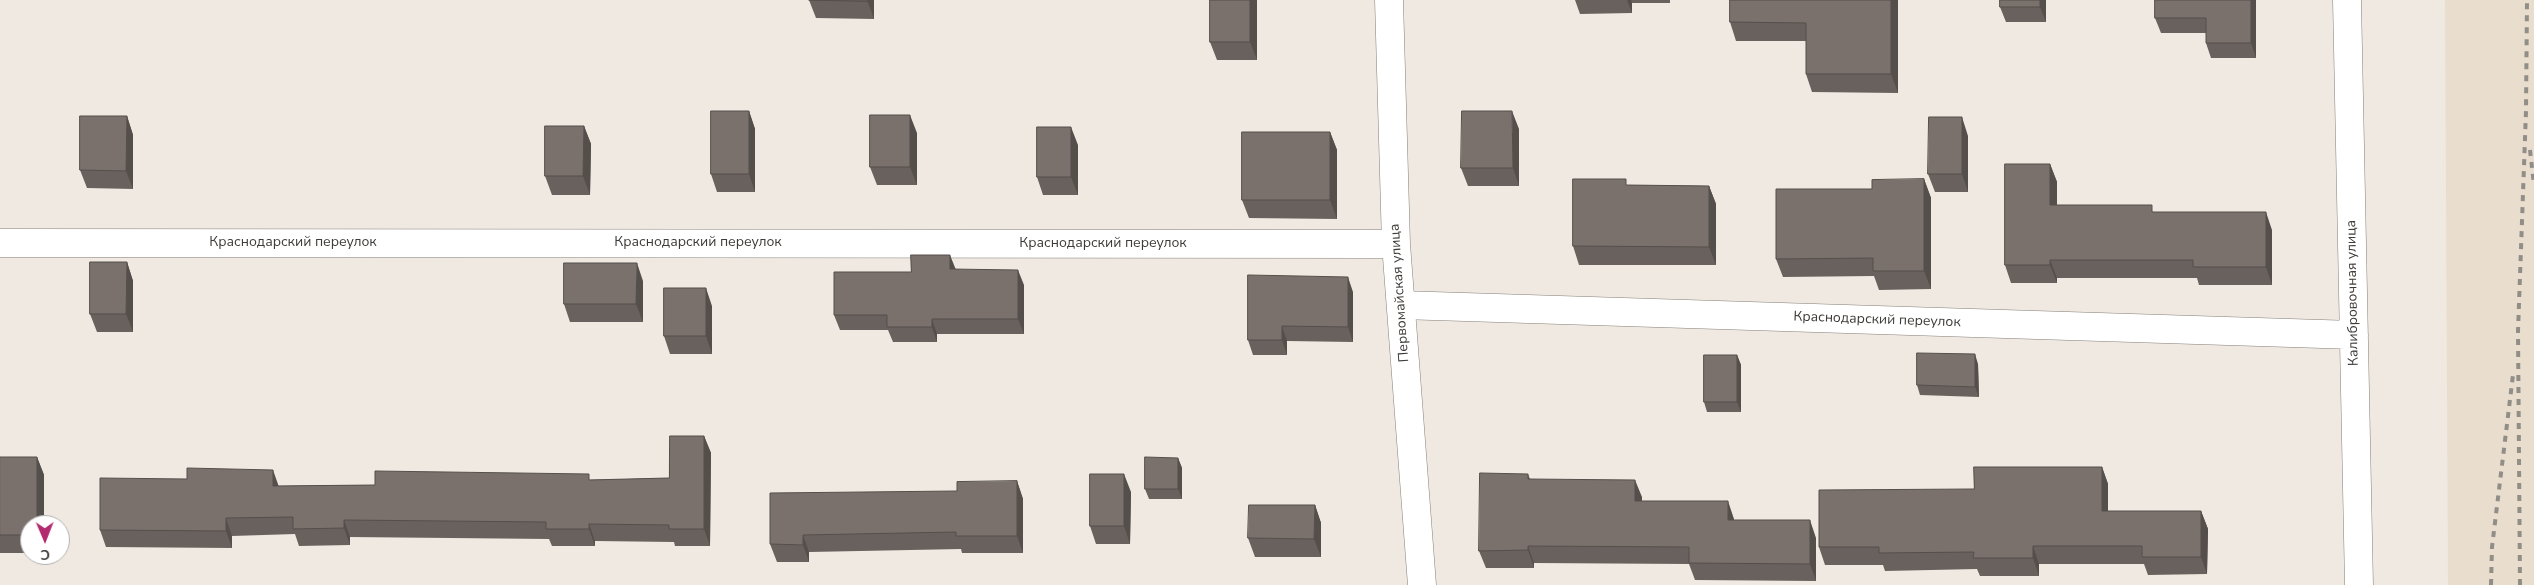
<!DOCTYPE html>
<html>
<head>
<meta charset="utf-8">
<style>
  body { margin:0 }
  #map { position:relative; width:2534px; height:585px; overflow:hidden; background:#f0e9e1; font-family:"Nunito Sans",sans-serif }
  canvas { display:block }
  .north { position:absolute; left:20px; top:515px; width:50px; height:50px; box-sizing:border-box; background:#fff; border:1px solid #b2b1af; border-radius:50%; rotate:179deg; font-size:14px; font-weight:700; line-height:20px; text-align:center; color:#3e3b38 }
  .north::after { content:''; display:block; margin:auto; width:18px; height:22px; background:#b22b6f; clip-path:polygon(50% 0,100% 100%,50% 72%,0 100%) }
</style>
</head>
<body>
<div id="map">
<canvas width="2534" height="585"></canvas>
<div class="north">С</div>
</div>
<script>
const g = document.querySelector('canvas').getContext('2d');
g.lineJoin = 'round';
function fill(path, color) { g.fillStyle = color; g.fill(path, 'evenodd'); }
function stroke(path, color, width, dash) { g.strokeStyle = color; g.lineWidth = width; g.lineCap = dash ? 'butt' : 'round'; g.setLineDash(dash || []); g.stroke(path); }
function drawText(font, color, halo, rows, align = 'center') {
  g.font = font + ' "Nunito Sans",sans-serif'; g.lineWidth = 5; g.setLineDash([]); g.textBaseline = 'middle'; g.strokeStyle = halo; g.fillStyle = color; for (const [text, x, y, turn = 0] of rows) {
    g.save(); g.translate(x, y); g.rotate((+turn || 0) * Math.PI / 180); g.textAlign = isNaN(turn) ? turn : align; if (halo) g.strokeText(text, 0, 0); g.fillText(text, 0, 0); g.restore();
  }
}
fill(new Path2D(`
  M2445 0H2534V585H2448Z`), '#e9ddce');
const street = new Path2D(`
  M1389 0 1396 244 1422 585
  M2347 0 2359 585
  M0 243 1396 244
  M1401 305 2354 335`);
stroke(street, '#857f77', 29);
stroke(street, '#fff', 28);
stroke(new Path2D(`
  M2530 150 2534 185
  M2491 585 2492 547 2513 375
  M2520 585 2518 331 2526 111 2527 0`), '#918d87', 4, [6, 6]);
fill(new Path2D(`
  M809 0H874V19L816 18Z
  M1210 0H1257V60H1217L1210 42Z
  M1575 0H1670V3H1632V13L1580 14Z
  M1730 0H1898V93L1812 92 1806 74V41H1736L1730 22Z
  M2000 0H2256V58H2211L2206 43V33H2161L2155 18V0H2046V22H2006L2000 7Z
  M749 111 755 129V192H717L711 174Z
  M127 116 133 135V189L87 188 80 170Z
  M584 126 591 144 590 195H552L545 176Z
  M1519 129V186H1468L1461 168Z
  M1330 132 1337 150V219L1249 218 1242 200Z
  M917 133V185H877L870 167Z
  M1968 136V192H1935L1928 174Z
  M1078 145V195H1043L1037 177Z
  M2050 164 2057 182V205L2155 212 2272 230V285H2199L2197 278H2057V283H2011L2005 265Z
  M1924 179 1931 198V289L1879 290 1874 276 1783 277 1776 259 1872 189Z
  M1629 185 1709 186 1716 204V265H1579L1573 246Z
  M127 262 133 281V332H97L90 314Z
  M955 269 1024 285V334H937V342H893L888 330H840L834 315 911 272Z
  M643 281V322H570L564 304Z
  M1353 292V342L1287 341V355H1253L1248 340Z
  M712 306V354H670L664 336Z
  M1737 355 1741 365V412H1707L1704 402Z
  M1978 364 1979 397 1920 395 1917 385Z
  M704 436 711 453 710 546H675L674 542 595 541V546H552L549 539 350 537V545L299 546 295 534 232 536V548L106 547 100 530 279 486 375 485 669 478Z
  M0 457H37L44 475 30 525V553H0Z
  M1178 458 1182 468V499H1149L1145 489Z
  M2102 467 2108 484V511H2201L2208 529 2207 574 2148 575 2144 564H2039V576H1980L1977 569 1885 571 1883 565H1825L1819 547 1974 489Z
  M1528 474 1530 479 1642 497V501L1734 519V520L1816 538V581L1695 580 1689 564 1534 563V568H1486L1479 551Z
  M1017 481 1023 499V553H962L961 549 809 552V562H777L770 544 957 491Z
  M1131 492 1130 544H1096L1090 526Z
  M1315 505 1321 523V557H1255L1248 538Z`), '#69615d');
fill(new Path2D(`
  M867 0H874V19Z
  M1250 0H1257V60L1250 42Z
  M1627 0H1631L1632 3V13Z
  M1891 0H1898V93L1891 74Z
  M2040 0H2046V22L2040 7Z
  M2251 0H2256V58L2251 43Z
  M749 111 755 129V192L749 174Z
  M1512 111 1519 129V186L1513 168Z
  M910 115 917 133V185L910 167Z
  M127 116 133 135V189L126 171Z
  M1962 117 1968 136V192L1962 174Z
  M584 126 591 144 590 195 583 176Z
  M1071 127 1078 145V195L1071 177Z
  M1330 132 1337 150V219L1330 200Z
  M2050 164 2057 182V223L2050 205Z
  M1924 179 1931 198V289L1924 271Z
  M1709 186 1716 204V265L1709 247Z
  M2266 212 2272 230V285L2266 267Z
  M950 255 956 270 950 269Z
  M2050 260 2057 278V283L2050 265Z
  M127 262 133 281V332L126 314Z
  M637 263 643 281V322L636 304Z
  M1018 270 1024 285V334L1018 319Z
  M1348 277 1353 292V342L1348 327Z
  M706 288 712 306V354L706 336Z
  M932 319 937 334V342L932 327Z
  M1282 326 1287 341V355L1282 340Z
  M1975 354 1978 364 1979 397 1975 387Z
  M1737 355 1741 365V412L1737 402Z
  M704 436 711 453 710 546 704 529Z
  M37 457 44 475V525H37Z
  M1178 458 1182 468V499L1178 489Z
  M2102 467 2108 484V528L2102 511Z
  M273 470 279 487 273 486Z
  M1124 474 1131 492 1130 544 1124 526Z
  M1635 480 1642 497V519L1635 501Z
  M1017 481 1023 499V553L1017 536Z
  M1728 501 1734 519V537L1728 520Z
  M1315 505 1321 523V557L1314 539Z
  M2201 511 2208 529 2207 574 2201 557Z
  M226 518 232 536V548L226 531Z
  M344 520 350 537V545L344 528Z
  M1810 520 1816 538V581L1810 564Z
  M589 524 595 541V546L589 529Z
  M803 535 809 552V562L803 545Z
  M1528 546 1534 563V568L1528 550Z
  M2033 546 2039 564V576L2033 558Z`), '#554f4c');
const building = new Path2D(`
  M809 0H867V1Z
  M1210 0H1250V42H1210Z
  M1730 0H1891V74H1806V23L1730 22Z
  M2000 0H2040V7H2000Z
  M2155 0H2251V43H2206V18H2155Z
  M711 111H749V174H711Z
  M1462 111H1512L1513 168H1461Z
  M870 115H910V167H870Z
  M80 116H127L126 171 80 170Z
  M1929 117H1962V174H1928Z
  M545 126H584L583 176H545Z
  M1037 127H1071V177H1037Z
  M1242 132H1330V200H1242Z
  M2005 164H2050V205H2152V212H2266V267H2193V260H2050V265H2005Z
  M1573 179H1626V185L1709 186V247L1573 246Z
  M1924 179V271H1873V258L1776 259V189H1872V180Z
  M911 255H950V269L1018 270V319H932V327H887V315H834V272H911Z
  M90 262H127L126 314H90Z
  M564 263H637L636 304H564Z
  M1248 275 1348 277V327L1282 326V340H1248Z
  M664 288H706V336H664Z
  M1917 353 1975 354V387L1917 385Z
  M1704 355H1737V402H1704Z
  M670 436H704V529H669V525L589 524V529H546V522L344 520V528L293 529V517L226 518V531L100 530V478L187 479V468L273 470V486L375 485V471L589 474V480L669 478Z
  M0 457H37V525H30V535H0Z
  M1145 457 1178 458V489H1145Z
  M1974 467H2102V511H2201V557H2142V546H2033V558H1973L1974 552 1879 553V547H1819V490L1974 489Z
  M1480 473 1528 474V479L1635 480V501H1728V520H1810V564L1689 563V547L1528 546V550L1479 551Z
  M1090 474H1124V526H1090Z
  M1017 481V536H956V532L803 535V545L770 544V493L957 491V482Z
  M1249 505H1315L1314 539 1248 538Z`);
fill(building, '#7a716c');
stroke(building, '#554f4c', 1);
drawText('14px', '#3e3b38', '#fff', [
  ["Краснодарский переулок",293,243],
  ["Краснодарский переулок",698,243],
  ["Краснодарский переулок",1103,244],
  ["Первомайская улица",1400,293,-94],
  ["Калибровочная улица",2353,293,-91],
  ["Краснодарский переулок",1877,320,2]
]);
</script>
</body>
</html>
